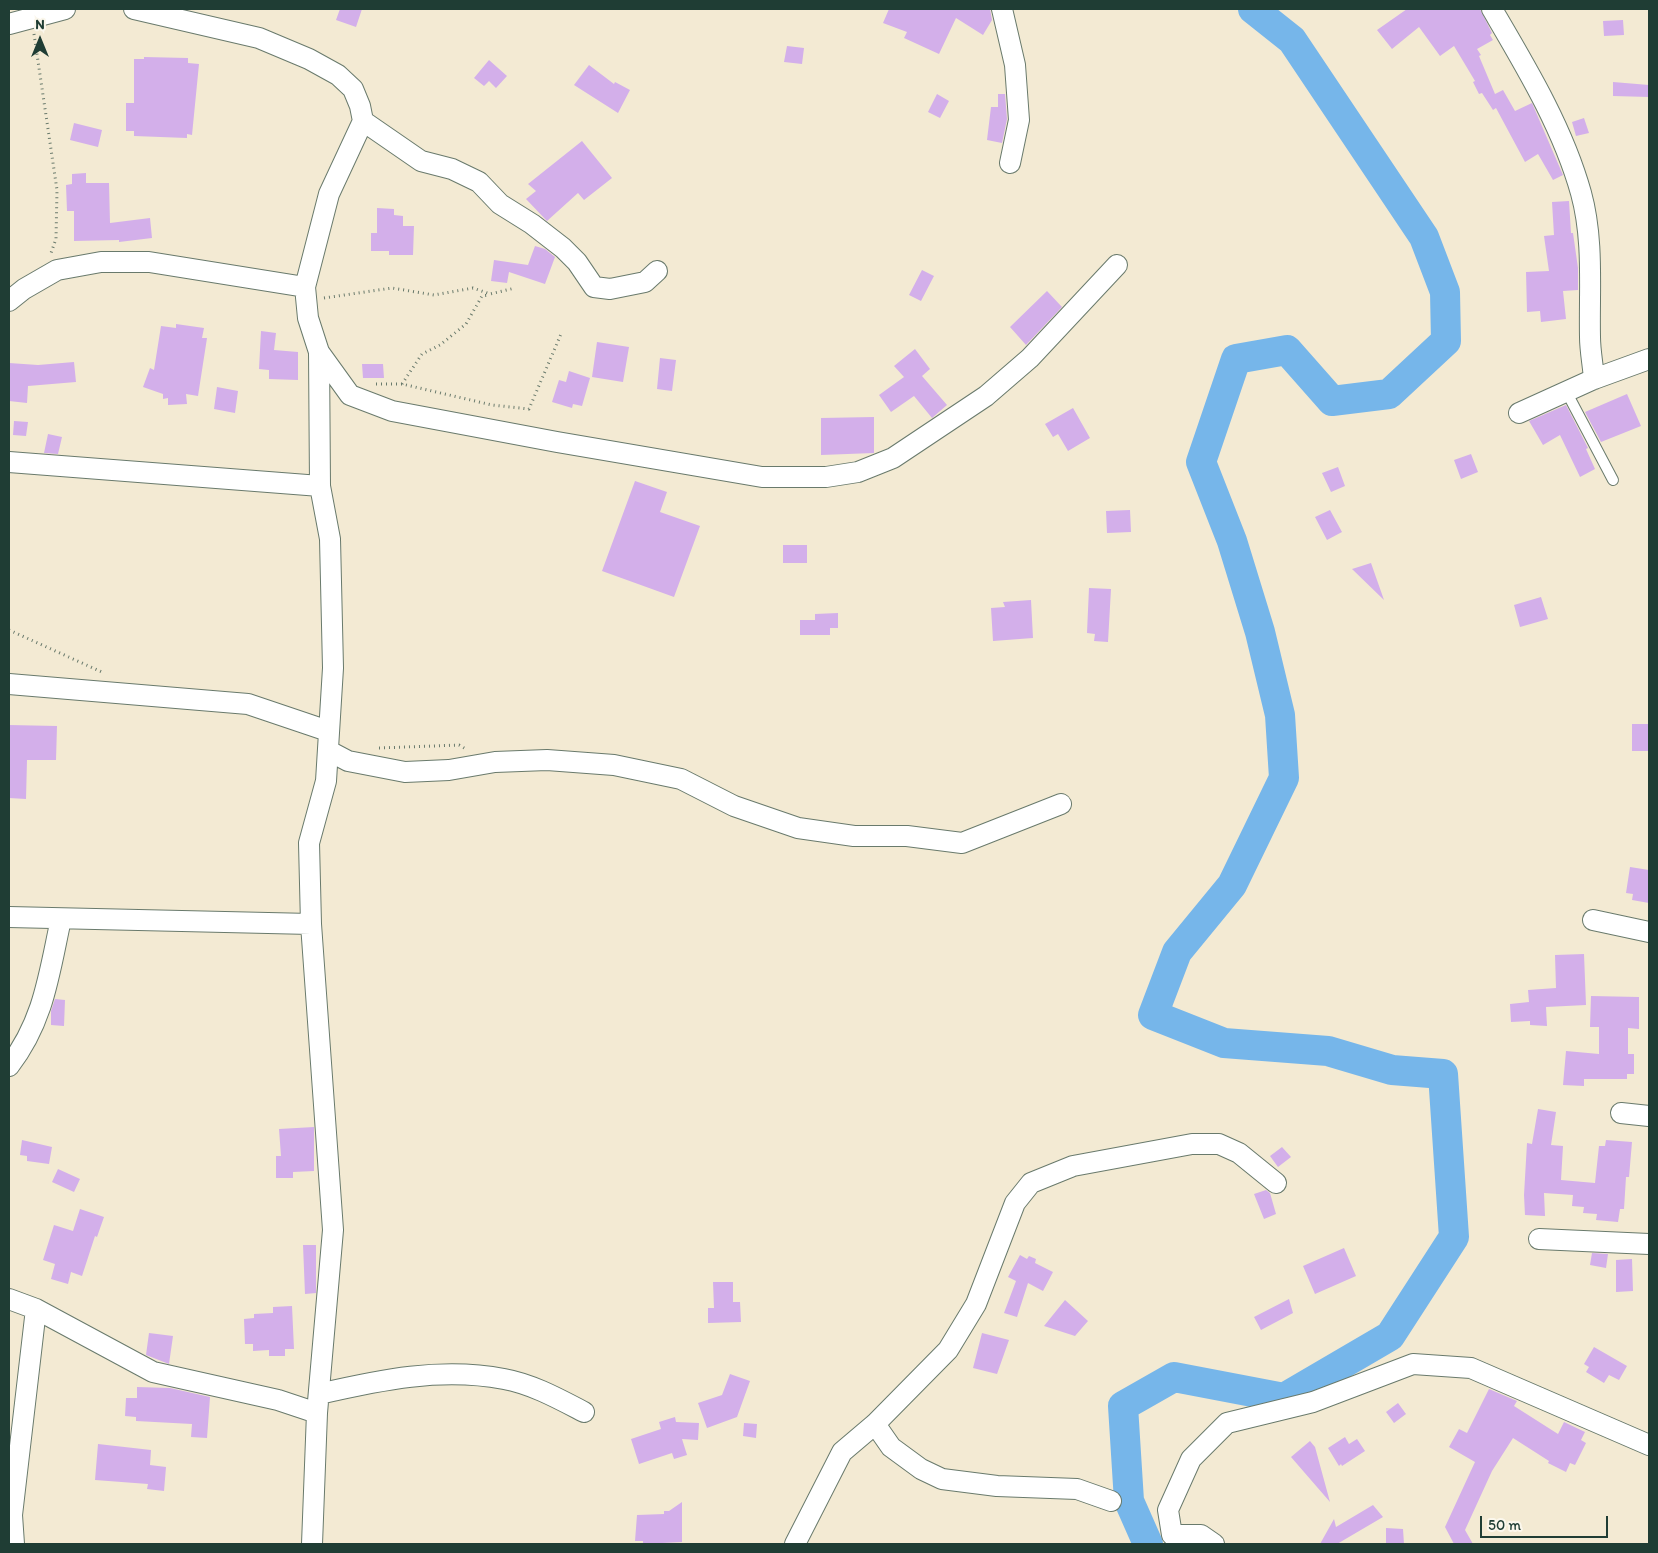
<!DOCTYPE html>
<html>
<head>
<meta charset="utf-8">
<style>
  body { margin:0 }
  #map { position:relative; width:1658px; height:1553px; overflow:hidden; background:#f3ead3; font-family:Itim,sans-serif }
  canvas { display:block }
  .frame { position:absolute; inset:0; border:10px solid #1f3d34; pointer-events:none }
  .north { position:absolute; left:15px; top:15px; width:50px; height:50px; -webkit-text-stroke:4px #fbf7ec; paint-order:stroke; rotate:0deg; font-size:14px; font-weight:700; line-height:20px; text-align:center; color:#1f3d34 }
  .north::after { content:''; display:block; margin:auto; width:18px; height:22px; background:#1f3d34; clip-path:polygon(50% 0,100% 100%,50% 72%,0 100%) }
  .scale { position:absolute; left:1480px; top:1516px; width:128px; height:22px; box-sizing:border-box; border:2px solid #1f3d34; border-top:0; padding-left:6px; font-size:15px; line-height:18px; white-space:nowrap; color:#1f3d34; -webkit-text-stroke:4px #fbf7ec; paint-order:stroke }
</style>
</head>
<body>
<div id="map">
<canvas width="1658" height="1553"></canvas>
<div class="frame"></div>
<div class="north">N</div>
<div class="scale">50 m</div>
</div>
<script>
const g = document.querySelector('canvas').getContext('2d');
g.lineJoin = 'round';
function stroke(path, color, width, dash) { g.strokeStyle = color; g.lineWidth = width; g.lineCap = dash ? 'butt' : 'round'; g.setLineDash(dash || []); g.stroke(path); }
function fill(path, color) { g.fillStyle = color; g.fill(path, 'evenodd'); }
stroke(new Path2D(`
  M1148 1544 1129 1501 1123 1406 1174 1377 1284 1398 1390 1336 1454 1237 1443 1074 1392 1070 1328 1051 1224 1043 1153 1015 1177 952 1232 885 1284 778 1280 715 1260 632 1232 541 1201 462 1236 359 1287 350 1332 401 1389 394 1446 341 1445 292 1424 237 1292 40 1253 9`), '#76b6ea', 30);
fill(new Path2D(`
  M340 9H362L356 27 336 20Z
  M889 9H990L992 20 983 35 956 18 939 54 904 38 907 32 883 23Z
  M1407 9H1480L1492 33 1490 35 1493 40 1477 49 1481 55 1479 56 1495 94 1503 90 1515 111 1532 103 1563 175 1553 180 1538 154 1525 162 1496 108 1493 110 1482 93 1479 94 1473 82 1475 81 1454 46 1440 56 1419 27 1392 49 1377 30Z
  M1623 20 1624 35 1604 36 1603 21Z
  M787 46 804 48 802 64 784 62Z
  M144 57 188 58V63L199 64 192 135 187 134V138L134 136V131H126V103H134V59H144Z
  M489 60 507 76 496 88 489 81 484 86 474 78Z
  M589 65 614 84 615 82 630 90 618 113 574 85Z
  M1613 82 1649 85V97L1613 96Z
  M937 94 949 101 940 118 928 112Z
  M998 94H1005L1007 119 1002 143 987 140 991 107H998Z
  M1584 118 1589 133 1576 136 1572 122Z
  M74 123 102 130 98 147 70 140Z
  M582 141 612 178 584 200 578 193 547 221 526 199 536 191 528 184Z
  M86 173V183H109L110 223 150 218 152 238 119 242V240L74 241V211H67L66 185 72 184V174Z
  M1569 201 1571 233H1573L1578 268V290L1563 291 1566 319 1541 322 1540 311 1527 312 1526 272 1549 271 1544 236 1554 235 1552 202Z
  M377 208 394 209V215L403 216V226H414L413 255H389V251H371V233H377Z
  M535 246 545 249 555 257 545 284 509 272 507 283 491 281 494 260 528 265Z
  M922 270 934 276 921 301 909 295Z
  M1047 291 1062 307 1026 345 1010 327Z
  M176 324 204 328 202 338H207L198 396 186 394 187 404 168 405V398L163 399V394L143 387 150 368 154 370 161 326 176 328Z
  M261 331 276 333 274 350 298 352V380L269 379V370L259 369Z
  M597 342 629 347 623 382 592 377Z
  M915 349 930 369 922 376 947 405 932 418 914 396 891 412 879 395 904 377 894 366Z
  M660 358 676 360 672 391 657 389Z
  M74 362 76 382 28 386 27 403 9 401V363L38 365Z
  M362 364H383L384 378H363Z
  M569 371 590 378 582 406 573 404 572 408 552 402 559 380 566 382Z
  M217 387 238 391 235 413 214 409Z
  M1627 394 1641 426 1601 442 1585 412Z
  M1566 405 1588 448 1586 449 1595 469 1580 477 1560 435 1543 445 1529 421Z
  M1073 408 1090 438 1068 451 1058 434 1053 437 1045 424Z
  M874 417V453L821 455V418Z
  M14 421 28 422 26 436 13 435Z
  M48 434 62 437 58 454 44 453Z
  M1471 454 1478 472 1461 479 1454 460Z
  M1338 467 1345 486 1331 492 1322 473Z
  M635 481 667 492 660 512 700 526 674 597 602 571Z
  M1130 510 1131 532 1107 533 1106 511Z
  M1330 510 1342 532 1327 540 1315 517Z
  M783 545H807V563H783Z
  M1371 563 1384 600 1352 569Z
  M1089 588 1111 589 1108 642 1094 641 1095 634 1087 633Z
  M1541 597 1548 619 1520 627 1514 605Z
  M1031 600 1033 638 993 641 991 608 1005 607 1003 602Z
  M838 613V628H830V635H800V620H815V614Z
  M1632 724H1648V751H1632Z
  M9 725 57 726 56 760H27L26 799 9 798Z
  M1630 867 1649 870V903L1632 900 1633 894 1626 893Z
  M1584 954 1586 1005 1546 1007 1547 1026 1530 1025V1021L1511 1022 1510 1004 1529 1002 1528 990 1556 988 1555 955Z
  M1591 996 1639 997V1029L1628 1028V1054H1634V1074H1627V1079H1584V1086L1563 1085 1566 1051 1599 1054V1027H1590Z
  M55 999 65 1000 64 1026 51 1025V1011Z
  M1538 1109 1556 1112 1551 1145 1563 1146 1561 1180 1595 1183 1599 1146H1605L1606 1140 1632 1142 1629 1177H1626L1624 1209H1620L1618 1222 1596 1220 1597 1214 1583 1213 1584 1207 1572 1206 1573 1195 1544 1193 1545 1216 1525 1215 1524 1195 1527 1143 1532 1144Z
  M314 1127V1171L293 1172V1178H276V1156H281L279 1129Z
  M22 1140 52 1147 49 1164 27 1161V1156L20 1155Z
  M1282 1147 1291 1157 1278 1167 1270 1156Z
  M58 1169 80 1179 74 1192 52 1182Z
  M1266 1190 1270 1193 1276 1214 1264 1219 1254 1194Z
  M80 1209 104 1217 97 1237 95 1236 82 1276 71 1272 68 1284 51 1279 55 1264 43 1260 54 1225 73 1231Z
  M303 1245H316V1293L305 1294Z
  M1344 1248 1356 1276 1315 1294 1303 1266Z
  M1592 1253 1608 1254 1606 1268 1590 1265Z
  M1020 1255 1027 1259 1029 1256 1036 1259 1035 1263 1053 1272 1043 1291 1028 1283 1017 1317 1004 1313 1016 1281 1008 1277Z
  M1632 1259 1633 1291 1616 1292V1260Z
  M713 1282H733V1302H740L741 1322 708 1323V1308H714Z
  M1289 1299 1293 1313 1261 1330 1254 1317Z
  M1065 1300 1088 1321 1075 1336 1044 1326Z
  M292 1306 294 1349H285V1356H269V1350L253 1351V1344H245L244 1319 254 1318V1314L273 1313V1307Z
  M149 1333 173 1336 169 1364 146 1355Z
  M982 1333 1009 1340 997 1374 973 1368Z
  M1594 1347 1627 1366 1619 1380 1609 1375 1604 1383 1586 1372 1589 1367 1584 1364Z
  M730 1374 750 1381 737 1417 707 1428 698 1403 722 1395Z
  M137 1387 170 1388 210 1397 207 1438 191 1437 192 1424 136 1421V1417L125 1416 126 1398H137Z
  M1489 1389 1517 1401 1514 1406 1558 1434 1564 1422 1585 1432 1581 1440 1586 1443 1575 1465 1570 1463 1566 1472 1548 1463 1549 1461 1513 1438 1492 1471 1465 1530 1473 1544H1454L1445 1527 1475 1462 1449 1447 1459 1429 1467 1433Z
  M1398 1403 1406 1414 1394 1423 1386 1412Z
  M675 1417 676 1422 699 1423 698 1440 682 1439 687 1455 674 1459 672 1453 639 1464 631 1439 661 1429 659 1422Z
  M744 1423 757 1424 756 1438 743 1436Z
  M1345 1437 1349 1444 1357 1439 1365 1451 1342 1466 1341 1464 1339 1466 1328 1448Z
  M1310 1441 1315 1447 1330 1502 1291 1457Z
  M98 1444 151 1450 150 1465 166 1467 164 1491 147 1489 148 1484 95 1480Z
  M682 1502V1542L643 1544V1541H635L637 1515 664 1514V1511H669Z
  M1373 1505 1383 1517 1337 1544H1320L1334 1519 1336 1527Z
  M1386 1528 1403 1529 1404 1544H1386Z`), '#d3afea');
const service = new Path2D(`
  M1566 391 1613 480`);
const minor = new Path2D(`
  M134 9 259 38 309 59 338 75 353 89 360 106 363 121 329 194 305 287 308 318 319 352 320 486 330 539 333 668 326 781 309 843 311 924 333 1230 317 1413 312 1544
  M1002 9 1015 65 1019 120 1010 163
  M1492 9C1526 67 1563 128 1581 193 1594 240 1589 290 1590 337 1590 351 1593 365 1594 379
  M9 24 65 9
  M363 121 421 161 452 169 479 182 500 204 532 224 563 248 577 262 594 287 610 289 645 282 657 271
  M9 301 24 289 57 270 101 262H149L305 287
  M319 352 350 395 392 411 557 442 762 477H826L858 472 893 458 986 396 1030 358 1117 265
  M1519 413 1594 379 1649 359
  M9 462 320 486
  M9 684 248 704 328 731
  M329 751 348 761 405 772 449 770 495 762 547 760 614 765 681 779 734 806 798 828 854 836H907L962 843 1061 804
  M9 917 311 924
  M1593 920 1649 932
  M9 1066C44 1021 49 974 61 919
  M1621 1113 1649 1116
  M1539 1239 1649 1244
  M9 1299 36 1309 153 1372 278 1400 317 1413
  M319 1394C380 1380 441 1367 504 1379 532 1384 559 1399 584 1412
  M875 1424 891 1447 921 1469 942 1479 997 1486 1077 1489 1111 1501
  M14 1544 12 1515 36 1309
  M795 1544 842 1452 875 1424 948 1350 976 1304 1015 1203 1031 1183 1073 1166 1192 1144H1219L1239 1153 1276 1183
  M1214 1544 1201 1535H1172L1168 1510 1191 1459 1227 1423 1313 1402 1413 1364 1471 1368 1649 1445`);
stroke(service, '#697a6c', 12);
stroke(minor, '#697a6c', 22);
stroke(new Path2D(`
  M34 34 57 190 56 239 51 253
  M324 298 392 288 434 295 473 288 490 294 515 288
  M376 384H402L492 405 529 409 561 334
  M402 384 422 354 440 345 466 324 482 296 489 295
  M9 630 104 673
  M379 748 459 745 466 749`), '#697a6c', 3, [1, 4]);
stroke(service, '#fff', 10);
stroke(minor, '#fff', 20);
</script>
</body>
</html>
